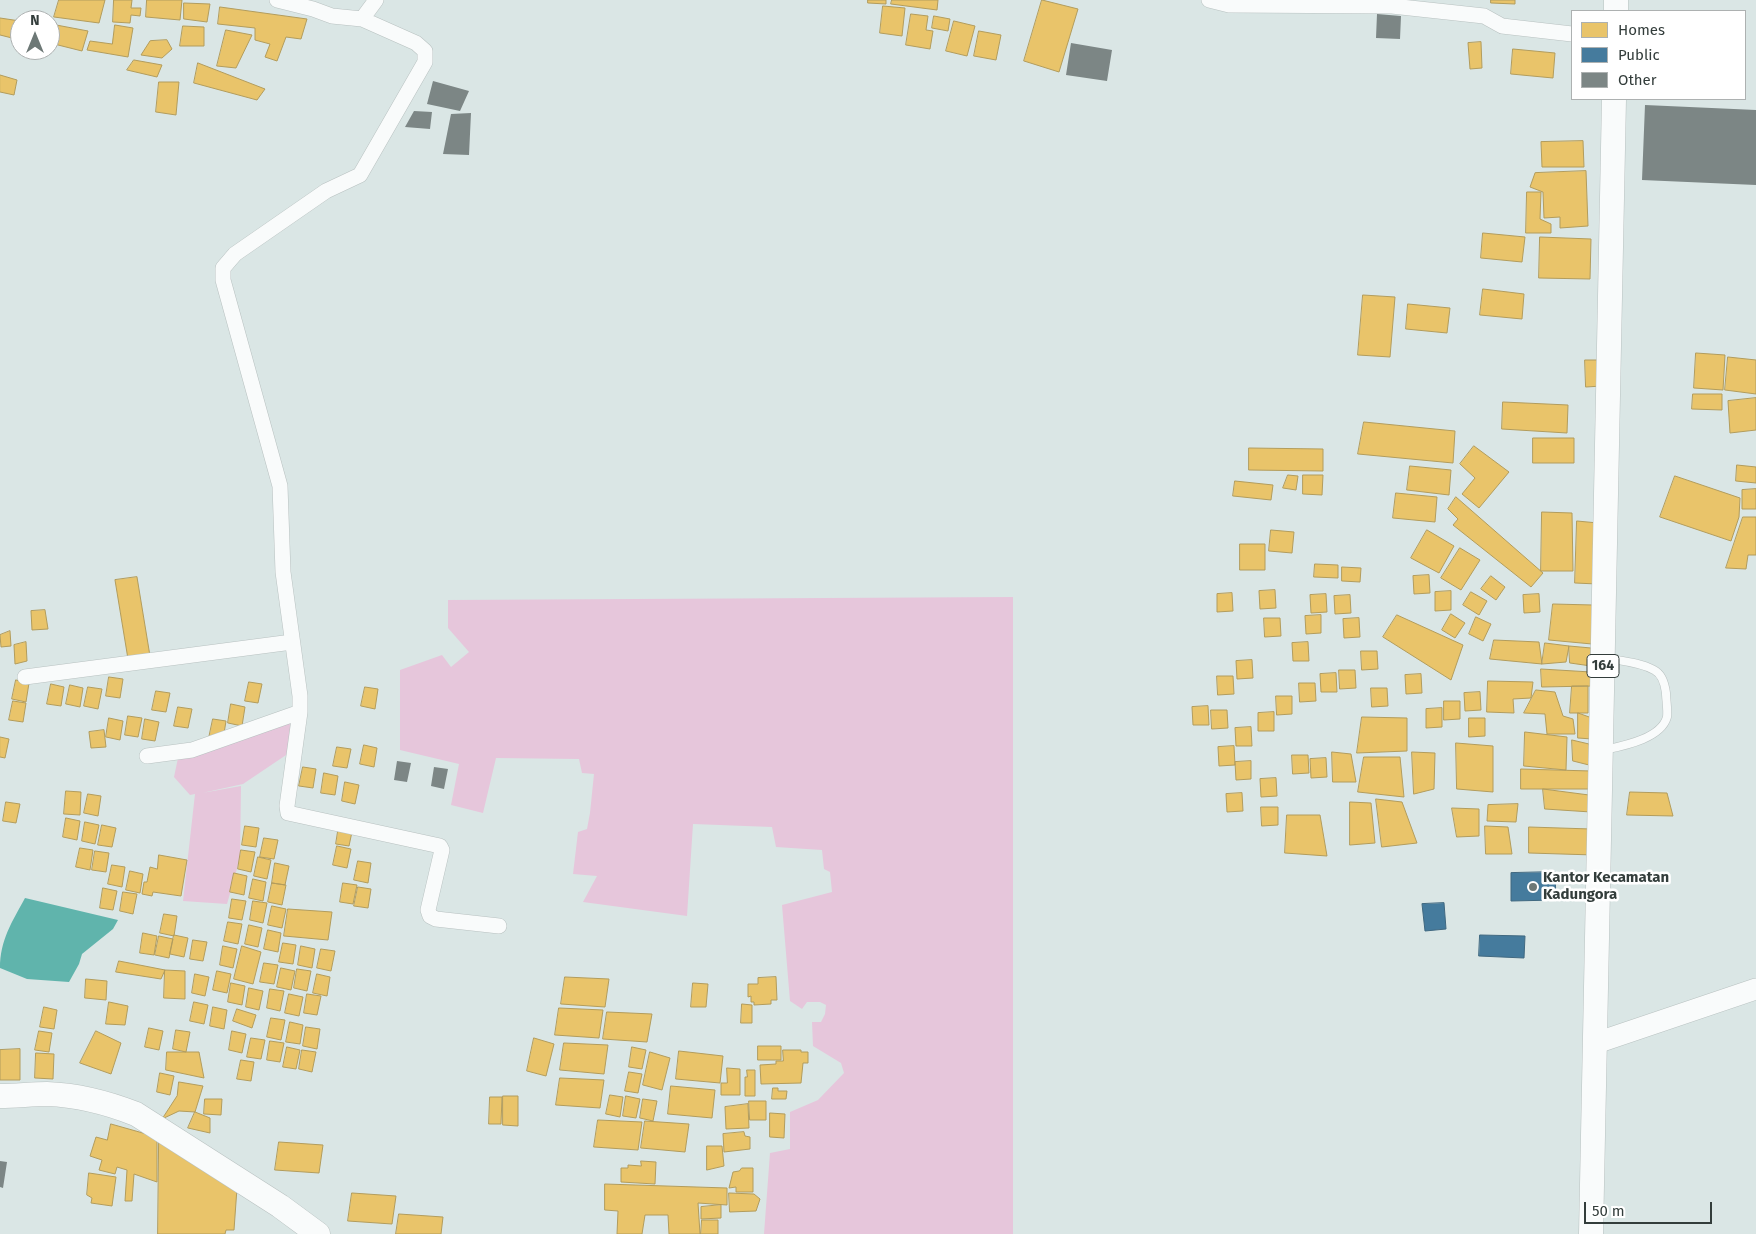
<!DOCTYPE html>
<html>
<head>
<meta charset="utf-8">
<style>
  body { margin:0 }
  #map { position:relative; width:1756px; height:1234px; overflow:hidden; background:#dae6e5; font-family:"Fira Sans",sans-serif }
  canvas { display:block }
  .legend { position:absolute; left:1571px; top:10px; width:175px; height:90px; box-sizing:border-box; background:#fff; border:1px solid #adb1b1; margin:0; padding:6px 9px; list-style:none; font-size:15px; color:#333d3b }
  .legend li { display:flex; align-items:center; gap:10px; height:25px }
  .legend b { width:25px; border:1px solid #adb1b1 }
  .north { position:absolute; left:10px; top:10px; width:50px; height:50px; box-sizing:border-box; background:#fff; border:1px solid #adb1b1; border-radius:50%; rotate:0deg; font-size:14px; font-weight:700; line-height:20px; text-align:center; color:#333d3b }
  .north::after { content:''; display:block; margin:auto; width:18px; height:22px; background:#6d7876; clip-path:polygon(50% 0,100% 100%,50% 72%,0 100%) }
  .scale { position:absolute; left:1584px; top:1202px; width:128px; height:22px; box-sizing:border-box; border:2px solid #333d3b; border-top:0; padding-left:6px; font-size:15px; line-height:18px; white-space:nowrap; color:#333d3b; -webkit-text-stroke:4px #fff; paint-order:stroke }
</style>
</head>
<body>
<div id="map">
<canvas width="1756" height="1234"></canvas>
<ul class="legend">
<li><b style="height:14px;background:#e9c46a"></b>Homes</li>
<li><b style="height:14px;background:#457b9d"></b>Public</li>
<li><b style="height:14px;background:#7c8685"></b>Other</li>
</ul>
<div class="north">N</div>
<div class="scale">50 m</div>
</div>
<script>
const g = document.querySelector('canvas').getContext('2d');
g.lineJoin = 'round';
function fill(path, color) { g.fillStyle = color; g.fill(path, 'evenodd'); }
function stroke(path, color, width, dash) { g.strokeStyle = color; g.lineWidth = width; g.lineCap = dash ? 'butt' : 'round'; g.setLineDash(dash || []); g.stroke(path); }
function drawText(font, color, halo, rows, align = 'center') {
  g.font = font + ' "Fira Sans",sans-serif'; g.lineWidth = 5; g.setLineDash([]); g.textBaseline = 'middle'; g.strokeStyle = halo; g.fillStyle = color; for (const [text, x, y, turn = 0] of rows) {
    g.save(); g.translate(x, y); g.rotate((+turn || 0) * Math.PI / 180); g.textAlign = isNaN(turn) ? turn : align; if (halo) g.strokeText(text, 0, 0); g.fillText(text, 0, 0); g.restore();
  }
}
fill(new Path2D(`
  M1013 597V1234H764L770 1153 790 1149V1112L818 1100 844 1073 841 1063 813 1046 812 1022H821L825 1014 826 1005 820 1002H807L802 1009 790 1001 782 905 832 892 830 872 824 869 822 850 776 847 772 827 693 824 687 916 583 902 597 876 573 874 578 832 587 829 590 813 594 774 582 773 579 759 496 758 483 813 451 805 459 764 400 750V670L442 655 451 667 469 652 448 628V600Z
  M296 717 295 749 243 784 202 793 241 786 240 858 227 904 183 901 195 794 190 795 174 777 178 758Z`), '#e6c6db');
fill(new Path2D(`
  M25 898 118 920 113 929 82 954 79 964 69 982 27 979 0 968C0 940 12 922 25 898Z`), '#60b4ac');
const homes = new Path2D(`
  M59 0H105L99 23 54 17Z
  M114 0H132L131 8H141L140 16 131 15 130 23 113 22Z
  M147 0H182L180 20 146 17Z
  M868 0H886V4L868 3Z
  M892 0H938L937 10 891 4Z
  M1042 0 1078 9 1059 72 1024 61Z
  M1491 0H1515V4L1491 3Z
  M184 3 210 4 207 22 184 19Z
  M883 6 905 8 902 36 880 33Z
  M220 7 307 19 301 39 286 37 277 61 265 57 270 44 255 40V28L218 24Z
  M911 14 928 16 926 30 933 31 930 49 906 45Z
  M934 16 950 19 948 31 932 28Z
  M0 18 20 21V40L0 35Z
  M954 21 975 26 967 56 946 51Z
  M51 24 88 31 82 51 50 43Z
  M115 25 133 28 128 57 87 50 90 41 112 44Z
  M183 26 204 27V46H180Z
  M226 30 252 35 236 68 217 66Z
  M979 31 1001 35 996 60 974 56Z
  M167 40 172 49 162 58 141 55 150 41Z
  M1481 42 1482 68 1470 69 1468 43Z
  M1513 49 1555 53 1553 78 1511 74Z
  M134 60 162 65 157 77 127 70Z
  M198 63 265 89 257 100 194 83Z
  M0 75 17 80 14 95 0 92Z
  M159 82H179L176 115 156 112Z
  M1583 141 1584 167H1542L1541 142Z
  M1586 171 1588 226 1560 228V217L1544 218 1543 192 1530 187 1535 173Z
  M1527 192H1541L1540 219 1551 224V233H1526Z
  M1483 233 1525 237 1522 262 1481 258Z
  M1540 237 1591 239 1590 279 1539 278Z
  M1483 289 1524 294 1522 319 1480 315Z
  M1363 295 1395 297 1390 357 1358 355Z
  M1408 304 1450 308 1447 333 1406 329Z
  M1696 353 1725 355 1723 390 1694 388Z
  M1728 357 1756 360V394L1725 390Z
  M1585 360H1600L1602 386 1586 387Z
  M1693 394H1722V410L1692 409Z
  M1756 398V430L1730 433 1728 401Z
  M1503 402 1568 405 1567 433 1502 429Z
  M1364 422 1455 431 1453 463 1358 454Z
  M1533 438H1574V463H1533Z
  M1474 446 1509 472 1479 508 1462 494 1475 478 1460 464Z
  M1249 448 1323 449V471L1249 470Z
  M1737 465 1756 467V483L1736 481Z
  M1410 466 1451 470 1449 495 1407 490Z
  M1288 475 1298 476 1296 490 1283 488Z
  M1303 475H1323L1322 495 1303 494Z
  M1675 476 1740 498 1739 517 1731 541 1660 517Z
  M1235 481 1273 485 1271 500 1233 496Z
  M1756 489V509H1742V490Z
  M1396 493 1437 497 1435 522 1393 518Z
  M1456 497 1543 573 1531 587 1453 525 1458 519 1448 509Z
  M1542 512 1572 513 1573 571H1541Z
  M1743 517H1756V555H1748L1746 569 1726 568Z
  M1577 521 1598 523 1597 584 1575 583Z
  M1271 530 1294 532 1292 553 1269 551Z
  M1427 530 1454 546 1439 573 1411 558Z
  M1240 544H1265V570H1240Z
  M1460 548 1480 560 1461 590 1441 578Z
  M1315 564 1338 565V578L1314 577Z
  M1342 567 1361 568 1360 582 1342 581Z
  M1429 575 1430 593 1414 594 1413 576Z
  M1491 576 1505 587 1496 600 1481 589Z
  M137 577 150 656 128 659 115 580Z
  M1275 590 1276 608 1260 609 1259 591Z
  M1451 591V610L1435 611V592Z
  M1471 592 1487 601 1479 615 1463 605Z
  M1232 593 1233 611 1217 612V594Z
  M1326 594 1327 612 1311 613 1310 595Z
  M1539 594 1540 612 1524 613 1523 595Z
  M1350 595 1351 613 1335 614 1334 596Z
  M1553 604 1593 605 1592 644 1549 640Z
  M45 610 48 629 32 630 31 611Z
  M1451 614 1465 623 1455 638 1442 630Z
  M1321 615V633L1306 634 1305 616Z
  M1397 615 1463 645 1451 680 1383 637Z
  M1476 617 1491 624 1483 641 1469 634Z
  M1264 618H1280L1281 636 1265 637Z
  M1359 618 1360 637 1344 638 1343 619Z
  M10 631 11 646 1 647 0 635Z
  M1494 640 1539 642 1542 664 1490 659Z
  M26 642 27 661 15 664 14 645Z
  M1308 642 1309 661H1293L1292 643Z
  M1545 643 1569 646 1566 662 1542 664Z
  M1569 646 1591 648V666L1570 663Z
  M1361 651H1377L1378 669 1362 670Z
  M1252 660 1253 678 1237 679 1236 661Z
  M1541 669 1591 672 1592 686 1542 687Z
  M1339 670H1355L1356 688 1340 689Z
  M1336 673 1337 692H1321L1320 674Z
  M1421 674 1422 693 1406 694 1405 675Z
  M1217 676H1233L1234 694 1218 695Z
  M109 677 123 679 120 698 106 696Z
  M16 680 29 683 26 702 12 699Z
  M1488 681 1533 682 1531 698 1513 699 1514 713 1487 712Z
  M249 682 262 684 258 703 245 701Z
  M1299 683H1315L1316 701 1300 702Z
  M51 684 64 687 61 706 47 704Z
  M70 685 83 688 80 707 66 704Z
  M1572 686H1588V713H1570Z
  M88 687 102 689 98 709 84 706Z
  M365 687 378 689 375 709 361 706Z
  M1371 688H1387L1388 706 1372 707Z
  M1536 690 1555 692 1563 716 1573 719 1575 734H1547L1545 714 1524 713Z
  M156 691 170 693 166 712 152 710Z
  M1480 692 1481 710 1465 711 1464 693Z
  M1276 696H1292V714L1277 715Z
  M13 701 26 703 23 722 9 720Z
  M1444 701H1460V719L1444 720Z
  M231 704 245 707 242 726 228 723Z
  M1208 706 1209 725H1193L1192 707Z
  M178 707 192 709 188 728 174 726Z
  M1442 708V727L1426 728V709Z
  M1211 710H1227L1228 728 1212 729Z
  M1274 712V731H1258V713Z
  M1578 713 1592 718V739L1578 738Z
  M128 716 142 718 138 737 125 735Z
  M1362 717 1407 718V751L1357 753Z
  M109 718 123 721 120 740 106 737Z
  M1469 718H1485V736L1469 737Z
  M145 719 159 722 155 741 142 739Z
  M213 719 226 721 223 740 209 738Z
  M1251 727 1252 746H1236L1235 728Z
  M104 730 106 747 91 748 89 732Z
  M1525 732 1567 737 1566 770 1524 766Z
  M0 737 9 739 5 758 0 757Z
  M1572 740 1589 744 1593 766 1573 761Z
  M1456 743 1493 746V792L1457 789Z
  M364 745 377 748 374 767 360 764Z
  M1234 746 1235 765 1219 766 1218 747Z
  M337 747 351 749 347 768 333 766Z
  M1332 752 1351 754 1356 782H1333Z
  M1412 752 1435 753 1434 789 1414 794Z
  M1292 755H1308L1309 773 1293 774Z
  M1364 757H1400L1404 797 1358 792Z
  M1326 758 1327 777 1311 778 1310 759Z
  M1251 761V779L1236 780 1235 762Z
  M303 767 316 769 313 788 299 786Z
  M1521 769 1591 771V789H1521Z
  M324 773 338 776 335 795 321 793Z
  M1276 778 1277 796 1261 797 1260 779Z
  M345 782 359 785 355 804 342 801Z
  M1543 789 1589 795 1591 812 1545 809Z
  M66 791 81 792 80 815 64 814Z
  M1630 792 1667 793 1673 816 1627 815Z
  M1242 793 1243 811 1227 812 1226 794Z
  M88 794 101 796 98 816 84 813Z
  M1376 799 1402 802 1417 843 1382 847Z
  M6 802 20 804 16 823 3 821Z
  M1350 802 1371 803 1375 843 1350 845Z
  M1518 804 1516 822 1487 821 1488 805Z
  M1261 807H1278V825L1262 826Z
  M1452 808 1479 809V836L1457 837Z
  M1287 815H1320L1327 856 1285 853Z
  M66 818 80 821 77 840 63 837Z
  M85 822 99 825 95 844 82 841Z
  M102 825 116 828 112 847 98 845Z
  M339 825 353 827 349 846 336 844Z
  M245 826 259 828 256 847 242 845Z
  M1485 826 1508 827 1512 854H1486Z
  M1529 827 1591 829 1594 855 1529 853Z
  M264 838 278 840 274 859 260 857Z
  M337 846 351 849 347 868 333 865Z
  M80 848 93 850 90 870 76 867Z
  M241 850 255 852 251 872 238 869Z
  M95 851 109 853 106 872 92 870Z
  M159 855 187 860 181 896 153 892 152 896 142 894 144 882H147L150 867 157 869Z
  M258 857 271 860 267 879 254 876Z
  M358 861 371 863 368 883 354 880Z
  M275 863 289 866 285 885 272 883Z
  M112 865 125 867 122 887 108 884Z
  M130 871 143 874 140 893 126 890Z
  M234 873 247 876 244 895 230 892Z
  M253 879 266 882 263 901 249 898Z
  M272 883 286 885 282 905 268 902Z
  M343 883 357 885 353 904 340 902Z
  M358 887 371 889 368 908 354 906Z
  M103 888 117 891 113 910 100 908Z
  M123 892 137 894 133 914 120 911Z
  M232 899 246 901 242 920 229 918Z
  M253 901 267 903 263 923 250 920Z
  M272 906 286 909 282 928 268 925Z
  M288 909 332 912 328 940 284 936Z
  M164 914 177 916 174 936 160 933Z
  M228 922 242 924 238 944 224 941Z
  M249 925 262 928 258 947 245 944Z
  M268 930 281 933 278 952 264 949Z
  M143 933 157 936 154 955 140 953Z
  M174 935 188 938 184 957 170 954Z
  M159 936 173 939 169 958 155 955Z
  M193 940 207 942 203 961 190 959Z
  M283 943 296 945 293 964 279 962Z
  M223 946 237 949 233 968 220 965Z
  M242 946 261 952 253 984 234 979Z
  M301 946 315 949 312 968 298 965Z
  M321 949 335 951 331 971 317 968Z
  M119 961 165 970 161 979 116 972Z
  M264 963 278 965 274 984 260 982Z
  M281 968 295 971 291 990 277 987Z
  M297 969 311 971 307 991 294 988Z
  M165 970 185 971V999L164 998Z
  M217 971 231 974 227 993 213 990Z
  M195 974 209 977 205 996 192 993Z
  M317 974 330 977 327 996 313 993Z
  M565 977 609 979 605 1007 561 1004Z
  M776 977 777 1000H771V1004L754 1005V1002H751V996L748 997V984H758V978Z
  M86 979 107 981 106 1000 85 998Z
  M231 983 245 986 242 1005 228 1002Z
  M693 983 708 984 706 1007H691Z
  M249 988 263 991 259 1010 246 1007Z
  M270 989 284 991 280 1011 267 1008Z
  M289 994 303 997 299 1016 285 1013Z
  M307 994 321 996 317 1015 304 1013Z
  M109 1002 128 1006 125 1025 106 1024Z
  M194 1002 208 1005 204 1024 190 1021Z
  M742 1004 752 1005V1023H741Z
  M44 1007 57 1010 54 1029 40 1027Z
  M213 1007 227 1010 224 1029 210 1026Z
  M559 1008 603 1010 599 1038 555 1035Z
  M237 1009 256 1015 252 1028 233 1021Z
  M607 1012 652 1014 647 1042 603 1039Z
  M271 1018 285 1020 281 1040 267 1037Z
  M290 1022 303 1025 300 1044 286 1042Z
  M306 1027 320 1029 317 1049 303 1046Z
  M149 1028 163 1031 159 1050 145 1047Z
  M176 1030 190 1032 186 1052 173 1049Z
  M39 1031 52 1033 49 1052 35 1050Z
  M96 1031 121 1043 111 1074 80 1063Z
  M232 1031 246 1034 242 1053 229 1050Z
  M251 1038 265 1040 261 1059 247 1057Z
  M534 1038 554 1044 546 1076 527 1071Z
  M270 1041 284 1043 280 1062 267 1060Z
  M564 1043 608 1045 604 1074 560 1070Z
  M758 1046H781V1060H758Z
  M287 1047 300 1050 296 1069 283 1067Z
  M632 1047 646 1050 642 1069 629 1067Z
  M20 1049V1080H0V1050Z
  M302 1050 316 1052 312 1072 299 1069Z
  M783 1050H801V1052H808V1063H803L801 1083 761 1084 760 1065 776 1064V1061H783Z
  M679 1051 723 1056 720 1083 676 1079Z
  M167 1052H199L204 1078 166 1070Z
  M650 1052 670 1058 662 1090 643 1085Z
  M36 1053 54 1054 53 1079 35 1078Z
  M241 1060 254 1062 251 1081 237 1079Z
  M727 1068 740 1069V1095H721V1083H727Z
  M747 1070H755V1096H745V1077H747Z
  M629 1072 642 1074 638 1093 625 1091Z
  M160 1073 174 1076 170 1095 157 1092Z
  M560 1078 604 1080 600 1108 556 1105Z
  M179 1082 203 1086 195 1112 179 1111 162 1119 177 1096Z
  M671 1086 715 1090 712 1118 668 1114Z
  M773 1088H778V1091H787L786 1099H772Z
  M610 1095 623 1097 620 1117 606 1114Z
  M503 1096H518V1126L503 1125Z
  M626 1096 640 1099 636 1118 623 1116Z
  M490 1097H502L501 1124H489Z
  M205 1099H222L221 1115 204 1114Z
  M643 1099 657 1101 653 1121 640 1118Z
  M749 1101H766V1120H750Z
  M748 1104 749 1128 726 1129 725 1107Z
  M195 1112 210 1118V1133L188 1128Z
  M770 1113 785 1114 784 1138 770 1137Z
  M598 1120 642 1122 638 1150 594 1147Z
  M645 1121 689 1124 685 1152 641 1148Z
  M111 1124 157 1137V1182L134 1174 132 1201H125L127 1170 117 1167 115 1174 99 1170 102 1160 90 1156 96 1137 107 1140Z
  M744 1132 745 1136 750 1137V1149L724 1152 723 1134Z
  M159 1138 237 1188 234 1230H226L225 1234H158Z
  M279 1142 323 1145 319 1173 275 1170Z
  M707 1146H722L724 1166 707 1170Z
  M641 1161 656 1162 655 1184 621 1182V1168H628V1165L641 1166Z
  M742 1168H753V1192H736V1187L729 1188 733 1172 739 1171Z
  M89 1173 116 1177 112 1206 91 1203 92 1198 87 1195Z
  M605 1184 727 1188V1205L698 1203 700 1234H669L668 1215H645L642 1234H617L618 1211 605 1210Z
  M352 1193 396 1196 392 1224 348 1221Z
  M729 1193 754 1194 760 1199 756 1211 730 1212Z
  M721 1205V1218L701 1219V1207Z
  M399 1214 443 1217 441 1234H396Z
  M702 1220H718V1234H701Z`);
fill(homes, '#e9c46a');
stroke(homes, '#b29c5c', 1);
const public = new Path2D(`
  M1555 872 1556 900 1511 901V873Z
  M1444 903 1446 929 1425 931 1422 904Z
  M1480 935 1525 936 1524 958 1479 956Z`);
fill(public, '#457b9d');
stroke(public, '#406880', 1);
fill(new Path2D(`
  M1377 14 1401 16 1400 39 1376 38Z
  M1071 43 1112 50 1107 81 1066 75Z
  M433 81 469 91 460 111 427 104Z
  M1645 105 1756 110V185L1642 180Z
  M414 111 432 112 430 129 405 127Z
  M471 113 469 155 443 154 451 114Z
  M397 761 411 763 407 782 394 780Z
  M434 767 448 769 444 789 431 786Z
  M0 1161 7 1162 3 1188 0 1187Z`), '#7c8685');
const lane = new Path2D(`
  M1604 750C1622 746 1661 739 1667 717 1668 710 1666 700 1666 693 1665 685 1662 674 1654 670 1639 662 1621 661 1605 658`);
const street = new Path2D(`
  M277 0 313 9 332 16 362 19 376 0
  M1209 0 1229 5 1392 6 1484 16 1502 26 1572 34
  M25 677 292 642
  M300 712 287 806 288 813 440 846 442 850 428 910 430 916 436 919 499 926
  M147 756 192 750 300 712V696L283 572 280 486 223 280V268L235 254 326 191 360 175 425 62V51L416 43 362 19`);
const secondary = new Path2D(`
  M1596 1043 1756 989`);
const primary = new Path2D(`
  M1616 11V0
  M0 1096C16 1096 32 1094 47 1094 78 1095 108 1103 136 1114L280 1206 318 1234
  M1591 1234 1614 99`);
stroke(lane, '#b8c1c0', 9);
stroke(street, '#b8c1c0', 16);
stroke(secondary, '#b8c1c0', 22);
stroke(primary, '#b8c1c0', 25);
stroke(lane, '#f9fbfb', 8);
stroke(street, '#f9fbfb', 15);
stroke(secondary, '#f9fbfb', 21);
stroke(primary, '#f9fbfb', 24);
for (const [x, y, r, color] of [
  [1533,887,5,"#6d7876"]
]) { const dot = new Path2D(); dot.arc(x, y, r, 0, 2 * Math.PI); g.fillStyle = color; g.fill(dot); stroke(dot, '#fff', 2); }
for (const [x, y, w] of [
  [1603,666,32]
]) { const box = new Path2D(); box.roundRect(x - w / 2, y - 11.5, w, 23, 4); g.fillStyle = '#fff'; g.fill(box); stroke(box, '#333d3b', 1); }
drawText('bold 14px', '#333d3b', null, [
  ["164",1603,666]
]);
drawText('bold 15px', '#333d3b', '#fff', [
  ["Kantor Kecamatan",1543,878],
  ["Kadungora",1543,895]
], 'left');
</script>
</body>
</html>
